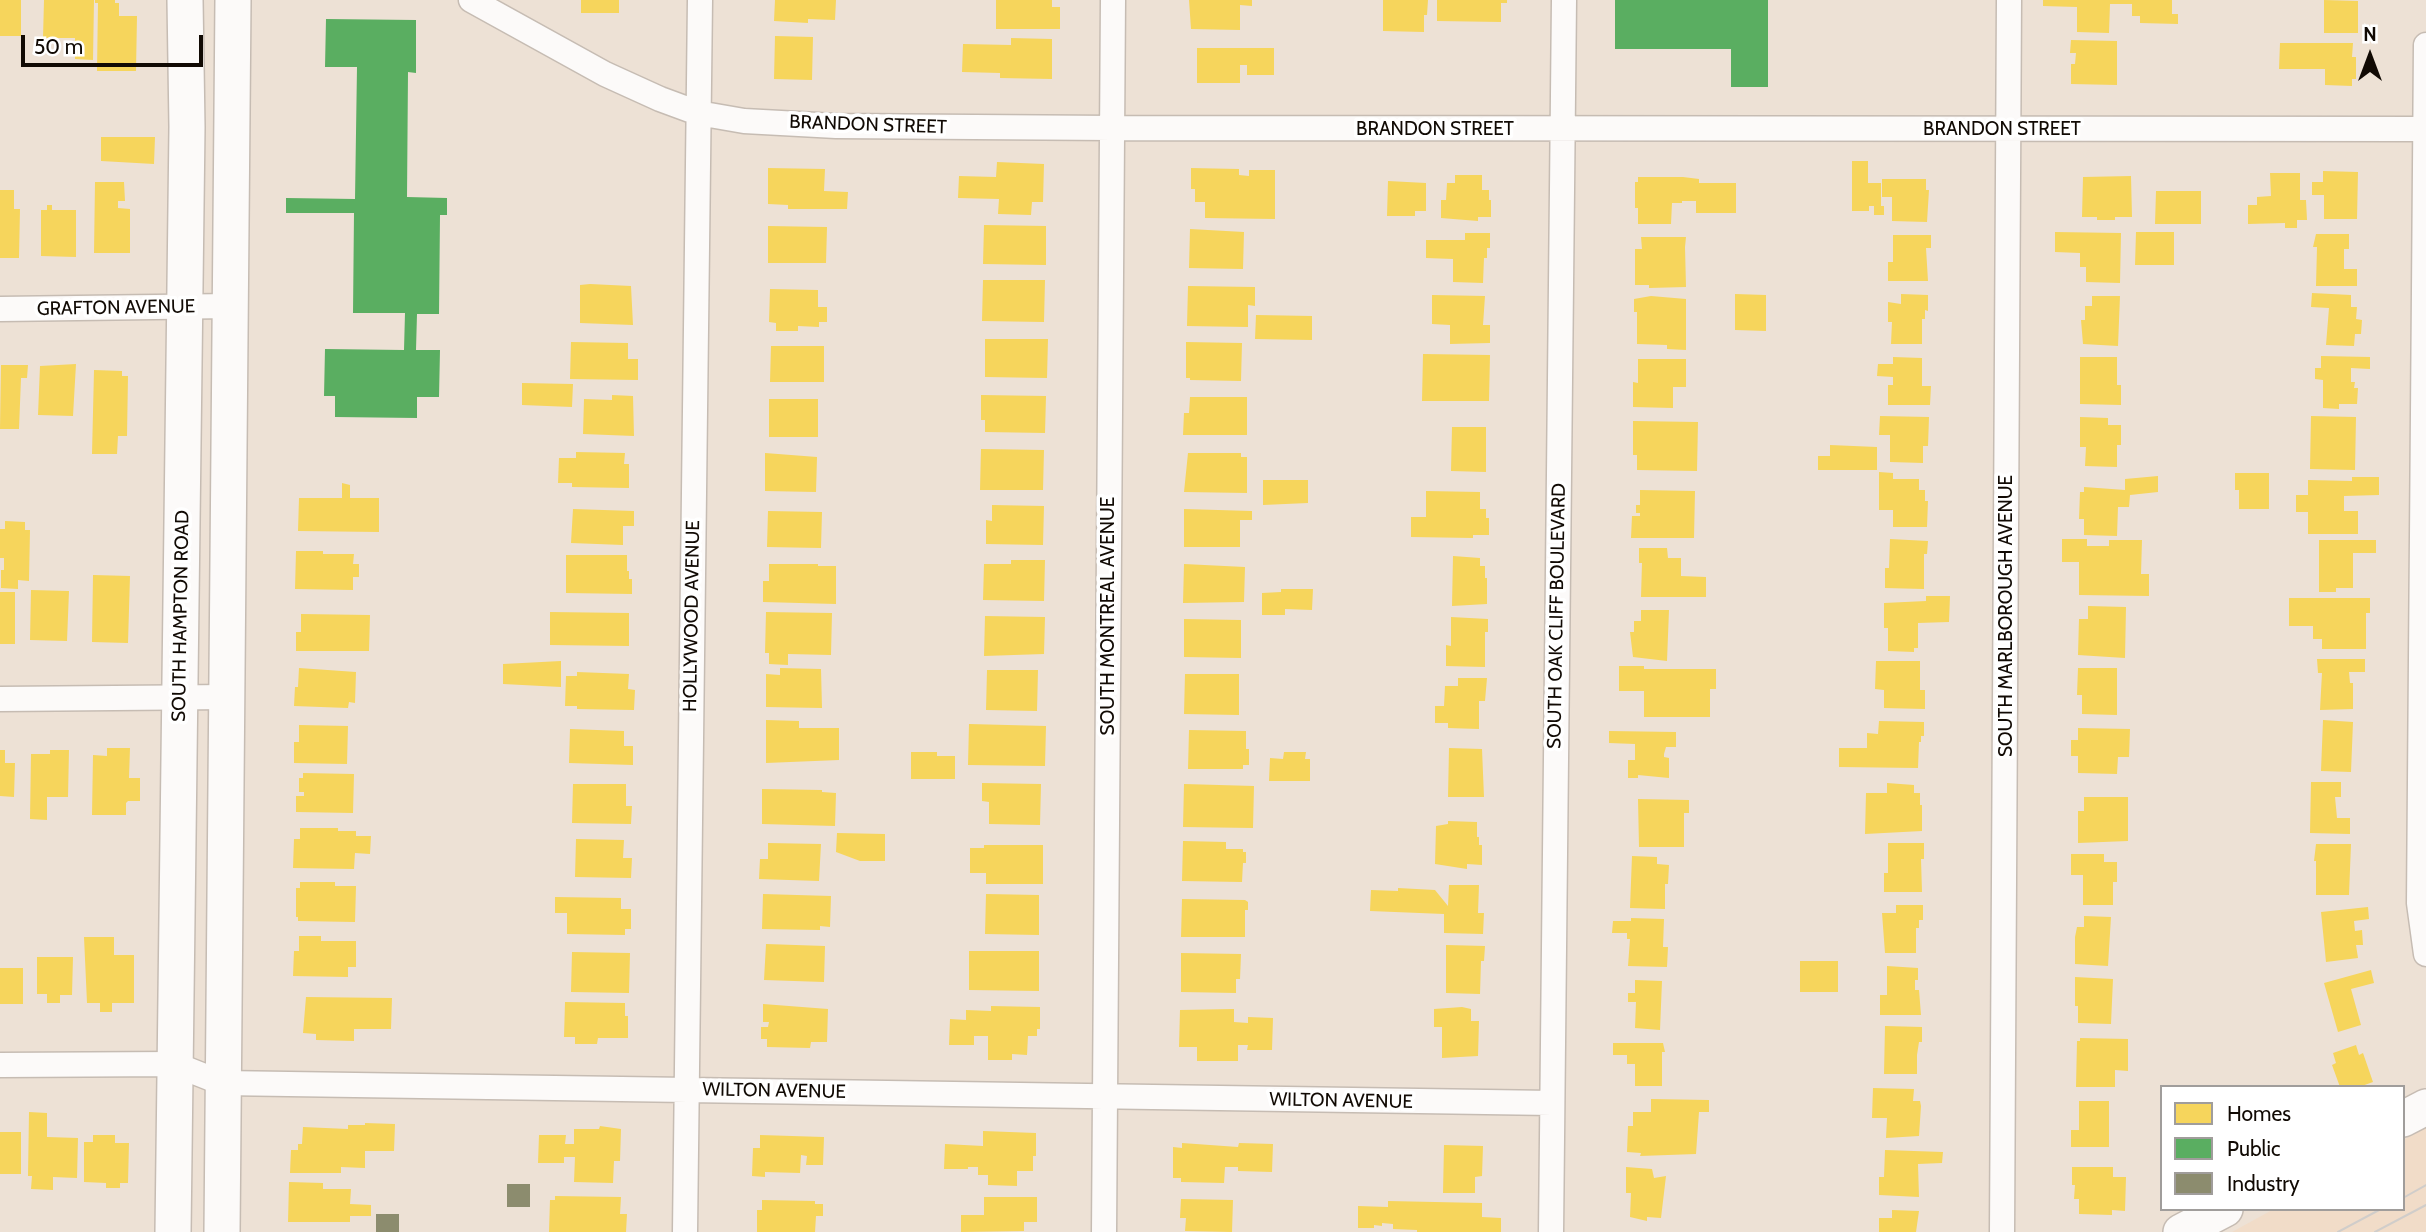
<!DOCTYPE html>
<html>
<head>
<meta charset="utf-8">
<style>
  body { margin:0 }
  #map { position:relative; width:2426px; height:1232px; overflow:hidden; background:#ede1d5; font-family:Cabin,sans-serif }
  canvas { display:block }
  .legend { position:absolute; left:2160px; top:1085px; width:245px; height:126px; box-sizing:border-box; background:#fff; border:2px solid #a09d9b; margin:0; padding:9px 12px; list-style:none; font-size:21px; color:#110a04 }
  .legend li { display:flex; align-items:center; gap:14px; height:35px }
  .legend b { width:35px; border:2px solid #a09d9b }
  .north { position:absolute; left:2335px; top:21px; width:70px; height:70px; -webkit-text-stroke:5px #fff; paint-order:stroke; rotate:0deg; font-size:19px; font-weight:700; line-height:28px; text-align:center; color:#110a04 }
  .north::after { content:''; display:block; margin:auto; width:24px; height:32px; background:#110a04; clip-path:polygon(50% 0,100% 100%,50% 72%,0 100%) }
  .scale { position:absolute; left:21px; top:35px; width:182px; height:32px; box-sizing:border-box; border:4px solid #110a04; border-top:0; padding-left:9px; font-size:21px; line-height:24px; white-space:nowrap; color:#110a04; -webkit-text-stroke:5px #fff; paint-order:stroke }
</style>
</head>
<body>
<div id="map">
<canvas width="2426" height="1232"></canvas>
<ul class="legend">
<li><b style="height:19px;background:#f6d55c"></b>Homes</li>
<li><b style="height:19px;background:#5aae61"></b>Public</li>
<li><b style="height:19px;background:#8c8c6e"></b>Industry</li>
</ul>
<div class="north">N</div>
<div class="scale">50 m</div>
</div>
<script>
const g = document.querySelector('canvas').getContext('2d');
g.lineJoin = 'round';
function fill(path, color) { g.fillStyle = color; g.fill(path, 'evenodd'); }
function stroke(path, color, width, dash) { g.strokeStyle = color; g.lineWidth = width; g.lineCap = dash ? 'butt' : 'round'; g.setLineDash(dash || []); g.stroke(path); }
function drawText(font, color, halo, rows, align = 'center') {
  g.font = font + ' Cabin,sans-serif'; g.lineWidth = 7; g.setLineDash([]); g.textBaseline = 'middle'; g.strokeStyle = halo; g.fillStyle = color; for (const [text, x, y, turn = 0] of rows) {
    g.save(); g.translate(x, y); g.rotate((+turn || 0) * Math.PI / 180); g.textAlign = isNaN(turn) ? turn : align; if (halo) g.strokeText(text, 0, 0); g.fillText(text, 0, 0); g.restore();
  }
}
fill(new Path2D(`
  M2426 1128V1232H2232L2274 1209H2403V1140Z`), '#f1dcc8');
fill(new Path2D(`
  M0 0H21V36H0Z
  M44 0H94L93 60 75 59V38H43Z
  M95 0H115V3H119V16H137L136 71H97L98 3H95Z
  M581 0H619V13H581Z
  M775 0H836L835 20 808 19V23L774 21Z
  M996 0H1052V7H1060V29H996Z
  M1189 0H1252V6L1240 5V30L1191 29Z
  M1383 0H1428L1427 15H1424V32L1383 31Z
  M1437 0H1507V3H1501V22L1437 21Z
  M2043 0H2172V14H2178V24L2140 23V16H2132V4H2110L2109 33 2077 32V7L2043 6Z
  M2324 0 2358 1V33H2324Z
  M775 36 813 37 812 80 774 79Z
  M1011 38 1052 39V79L1000 78V73L962 72 963 44 1011 45Z
  M2071 40 2117 41V85L2071 84V64H2075L2076 53H2070Z
  M2280 43H2353L2352 57H2356V79H2352V86L2325 85V69H2279Z
  M1197 48H1274V75H1247V65H1240V83H1197Z
  M101 137H155L154 164 101 161Z
  M1852 161H1868V183H1881V206H1884V215H1874V206H1869V211H1852Z
  M997 162 1044 164 1043 202H1032L1031 215 998 214 999 199 958 198 959 176 996 177Z
  M768 168 825 169 824 191 848 192 847 209H788V205L768 204Z
  M1191 168 1239 169V175L1249 176V170H1275V219L1205 218V202H1195V189H1191Z
  M2323 171 2358 172 2357 219H2324V195H2312V182H2323Z
  M2270 173H2300V200H2306L2307 220H2297V228H2285V223L2248 224V205H2257V197L2271 196Z
  M1455 175H1482V190H1489V200H1491V217H1478V221L1441 218V200H1446L1447 183H1455Z
  M2131 176 2132 217H2115V220H2097V217H2082L2083 177Z
  M1638 177H1683L1699 179V183H1736V213H1696V201H1682V203H1672L1671 224H1638V208H1635V182H1638Z
  M1882 179H1926V190H1929L1927 222 1892 221V197H1882Z
  M1388 181 1426 183V211H1415V216H1387Z
  M95 182H124L125 201H118V208L130 209V253H94Z
  M0 190H14V209H20L19 258H0Z
  M2156 191H2201V224H2155Z
  M47 205H52V210H76V257L41 256V210H47Z
  M984 225 1046 226V265L983 264Z
  M768 226 827 227 826 263H768Z
  M1190 229 1244 232 1243 269 1189 268Z
  M2055 232 2121 233 2120 283 2086 282V267H2080V253L2055 252Z
  M2136 232H2174V265H2135Z
  M1465 233H1490V248H1487V258H1484L1483 283 1453 282V259L1426 258V240H1465Z
  M2316 234H2349V249H2344V269H2357V286H2316L2317 247H2313Z
  M1893 235H1931V248H1926L1928 281H1888V262H1893Z
  M1641 237H1686L1685 247 1686 287 1649 288V285H1635V249H1642Z
  M983 280H1045L1044 322 982 321Z
  M590 284 631 286 633 325 580 323V285Z
  M1188 286 1255 287V306L1248 305V327L1187 326Z
  M770 289 818 290V307H827V322H819V327L798 326V331H776V323L769 322Z
  M2312 293 2351 295V307H2357L2356 319 2362 320 2361 334H2355L2354 346 2326 345 2329 308 2311 307Z
  M1735 294 1766 295V331L1735 330Z
  M1901 294 1928 295V311L1925 310V319H1922V344H1891L1892 322H1888V302L1901 304Z
  M1432 295 1485 296 1483 325H1490V343L1450 344V325L1432 324Z
  M1651 296 1686 299V350L1667 349V345L1637 344V312H1634V299Z
  M2092 296H2120L2118 346 2083 344 2081 320H2085V306H2092Z
  M1256 315 1312 316V340L1255 339Z
  M985 339H1048L1047 378 985 377Z
  M571 342 628 343V359H638V380L570 379Z
  M1186 342 1242 343 1241 381 1190 380V378H1186Z
  M771 346H824V382H770Z
  M1423 354 1490 355 1489 401H1422Z
  M2321 356 2370 357V369L2351 368V382H2355L2354 388H2358L2357 404H2339V409L2323 408V380L2315 379V368H2321Z
  M1893 357 1922 358V386H1931L1930 405H1888V385H1893V377L1877 376 1878 364H1893Z
  M2080 357H2117V385H2121V405L2080 404Z
  M1638 359H1686V387H1673V408L1633 407V382L1638 383Z
  M76 364 73 416 38 415 40 366Z
  M1 365H28L27 378H21L19 429H0Z
  M94 370 122 371V376H128L127 436H118L117 454H92Z
  M522 383 573 384 572 407 522 405Z
  M612 395 633 396 634 436 583 434 584 399 612 400Z
  M981 395 1046 396 1045 433 985 432V420H981Z
  M1190 397H1247V435H1183L1184 413H1189Z
  M769 399H818V437H769Z
  M1880 416 1929 417 1928 446H1923V463L1890 462V435H1879Z
  M2311 416 2356 417 2355 470 2310 469Z
  M2080 417 2108 418V425H2121V445H2117V467L2085 466 2086 447H2080Z
  M1633 421 1698 422 1697 471 1637 470V455H1633Z
  M1452 427H1486V472L1451 471Z
  M1830 445 1877 447V470H1818V456H1830Z
  M981 449 1044 450 1043 490H980Z
  M576 452 625 453 624 464H629V488L572 487V483H558L559 458H576Z
  M765 453 817 457 816 492 765 491Z
  M1188 453H1241V457H1247V493L1184 492Z
  M1879 472 1893 473V479H1919V490H1925V501H1928L1927 527H1893V510H1879Z
  M2235 473H2269V509H2239V490H2235Z
  M2158 476V492L2130 495 2129 507H2118L2117 536 2084 535V519H2079L2080 492H2084V487L2125 490V479Z
  M2352 477H2379V495L2344 496V511H2358V534H2308V512H2296V495H2308V480L2352 481Z
  M1263 480H1308V503L1263 505Z
  M342 483 350 485V498H379V532L298 531 299 498H342Z
  M1640 490 1695 491 1694 538H1631L1632 516H1640V513H1636V505H1640Z
  M1426 491 1480 492V509H1486V518H1489V535H1473V538L1411 537V517H1426Z
  M992 505 1044 506 1043 545 986 544V520L992 521Z
  M573 509 634 511V526H623V545L571 543Z
  M1184 509 1252 511V520H1240V547H1184Z
  M768 511 822 512 821 548 767 547Z
  M5 521 25 522V530H30L29 581 18 580V589L1 588V570H4V558H0V529H5Z
  M1890 539 1928 541 1927 554H1924V589L1885 588V568H1889Z
  M2062 539H2087V546H2109V540H2142L2141 574H2149V596L2079 595V562H2062Z
  M2319 540H2376V553H2353V588H2336V592H2319Z
  M1639 548H1667L1668 558H1681V576L1706 577V597H1641L1642 563H1639Z
  M296 551H323V554H354L353 564H359V577H353V590L295 589Z
  M566 555H627V571H629V579H632V594L566 593Z
  M1453 556 1480 558V566H1485V578H1487V604L1452 606Z
  M1011 560H1045L1044 601 983 600 984 564H1011Z
  M769 564H818V566H836V604L763 602V581H769Z
  M1184 564 1245 567 1244 602 1183 603Z
  M93 575 130 576 128 643 92 642Z
  M1281 589H1313L1312 610 1285 609V615H1262V593L1281 592Z
  M31 590 69 591 67 641 30 640Z
  M0 592H15V644H0Z
  M1926 596H1950L1949 622 1918 623V648H1914V652L1888 651V628H1884V603L1926 601Z
  M2289 598H2370V613H2366V649H2322V639H2313V626H2289Z
  M2088 606 2126 607 2125 658 2078 655 2079 619H2088Z
  M1641 610H1669L1667 661 1633 657 1630 632H1634V621H1641Z
  M550 612 629 613V646L550 645Z
  M766 612 832 613 831 655 788 654V665L769 664V653H765Z
  M301 614 370 615 369 651H296V632H301Z
  M985 616 1045 617 1044 654 984 656Z
  M1451 617 1488 619V632H1485V667L1446 666V645L1451 646Z
  M1184 619 1241 620V658L1184 657Z
  M2317 659H2365V672H2349L2350 683H2353V709L2320 710 2322 673H2318Z
  M561 661V687L503 684V664Z
  M1876 661H1920V690H1925V709L1884 708V690L1875 689Z
  M1619 666H1644V669H1716V689H1710V717H1644V691H1619Z
  M299 668 356 672 355 703 349 702 348 708 294 706 295 687H298Z
  M780 668 821 669 822 708 766 707V674L780 675Z
  M2078 668H2117V715L2082 714V695H2077Z
  M987 670H1038L1037 711 986 710Z
  M577 672 629 674 628 689 635 690 634 710 577 709V706H565L566 676H577Z
  M1185 674H1239V715L1184 714Z
  M1458 678H1487L1485 701H1479V729L1448 728V723H1435V706H1444L1445 686H1458Z
  M766 720 799 721V728H839V760L766 763Z
  M2323 720 2353 722 2351 772 2321 771Z
  M1879 721 1924 722V736H1921V742H1919L1918 768 1839 767V748H1867V733L1878 734Z
  M969 724 1046 726 1045 766 968 765Z
  M299 725 348 726 347 764 294 763V742H299Z
  M2078 728 2130 729 2129 757H2118L2117 774 2078 773V756H2071V740H2078Z
  M570 729 624 731V746H633V765L569 763Z
  M1189 730 1246 731V749H1249V765H1243V769H1188Z
  M1609 731 1676 732V747H1666L1664 754V757L1669 758V778L1638 775V778H1628V760H1635V744L1609 743Z
  M107 748H130L129 778H140V801H128L126 803V815H92L93 755 107 756Z
  M1449 748 1482 749 1484 797H1448Z
  M0 750H5V763H15L14 797 0 796Z
  M50 750H69L68 797H47V820L30 819 31 754H50Z
  M911 752H937V756H955V779H911Z
  M1284 752H1306L1305 759H1310V781H1269L1270 758 1283 759Z
  M303 773 354 774 353 813 296 812V796H304V792H299V778H303Z
  M2311 782H2341V797H2335L2337 818H2350V834L2310 833Z
  M982 783 1041 784 1040 825 989 824V802L982 801Z
  M1887 783 1914 785V793H1920V805H1922V831L1865 834 1866 793H1887Z
  M573 784H626V806H632L631 824 572 823Z
  M1184 784 1254 786 1253 828 1183 827Z
  M762 789 822 790V792L836 793 835 826 762 824Z
  M2084 797H2128V841L2078 843V811H2084Z
  M1638 799 1689 800V813H1684V847H1639Z
  M1448 821 1477 822V837H1479V845H1482V865L1467 864V869L1435 864 1436 826 1448 824Z
  M300 828H338V831H356V836H371L370 854 355 853 354 869 293 868 294 839H300Z
  M837 833 885 834V861H860L836 852Z
  M576 839 624 840 623 858H632L631 878 575 877Z
  M1183 841 1226 842V849H1243V852H1246V863H1243L1242 882 1182 881Z
  M768 843 821 844 819 881 759 879 760 859H768Z
  M1888 843H1924V859H1921L1922 892H1884V873H1888Z
  M2316 844H2351L2349 895H2316V861H2314Z
  M984 845H1043V884H986V873H970V848H984Z
  M2071 854H2104V862H2117V882H2113V905H2083V875H2071Z
  M1632 856 1657 857V864L1669 865 1668 884H1665V909L1630 908Z
  M300 882H335V886H356L355 922 298 921V917H296V888H300Z
  M1449 885H1479L1478 913H1484L1483 934 1444 933V914L1370 911 1371 890 1398 891V888L1435 890 1448 906Z
  M763 894 831 896 830 927 820 926V930L762 929Z
  M986 894 1039 895V935L985 934Z
  M555 897 621 898V909H631V929H625V935L567 934V913H555Z
  M1182 899 1245 900 1248 902V910H1245V937H1181Z
  M1896 905H1923V920H1919V928H1916V953H1885L1882 913H1896Z
  M2368 907 2369 919 2354 921 2355 931 2362 930 2363 945H2356L2358 958 2326 962 2321 912Z
  M2084 916 2111 917 2108 966 2075 964V937L2077 927H2084Z
  M1631 918 1664 919 1663 947H1668L1667 967 1628 966 1630 939H1627V933H1612L1613 921H1631Z
  M299 936H321V941H356V967H348V977L293 976 294 951H299Z
  M84 937H114V955H134V1003H112V1012H100V1003H87Z
  M766 944 825 946 824 982 764 980Z
  M1446 945 1485 946 1484 961H1481L1480 994 1446 993Z
  M969 951H1039V991L969 990Z
  M572 952 630 953 629 993 571 992Z
  M1181 953 1241 954 1240 979H1236V993L1181 992Z
  M37 957H73L72 995H60V1003H47V994H37Z
  M1800 961H1838V992H1800Z
  M1887 966 1918 968V980H1915V990H1919L1921 1015H1880V995H1887Z
  M0 968H23V1004H0Z
  M2371 970 2374 983 2351 989 2361 1025 2338 1032 2324 983Z
  M2075 977 2113 979 2111 1024 2078 1023V1006H2075Z
  M1635 980 1662 981 1660 1030 1635 1028 1636 1002H1628V993H1635Z
  M306 997 392 998 391 1029H354V1041L316 1040V1034L303 1033Z
  M565 1002 625 1003V1016H628V1038H598L597 1044H575V1037H564Z
  M763 1004 828 1009 827 1042H811L810 1048 767 1047V1039H761V1027H768L769 1022H763Z
  M991 1006 1040 1007V1029H1037V1036H1028L1027 1055 1012 1054V1060H988V1036H974V1045H949L950 1019 966 1020V1010L991 1011Z
  M1462 1007 1471 1009V1021H1479L1478 1056 1442 1058V1027H1434V1009Z
  M1234 1009V1022L1248 1023V1017L1273 1018 1272 1050H1247L1248 1045H1238V1061H1197V1047H1179L1180 1010Z
  M1885 1026 1922 1027V1042H1919L1917 1055V1074H1884Z
  M2080 1038 2128 1039V1071L2115 1070V1087H2076L2077 1041H2080Z
  M1613 1043H1663L1665 1052H1662V1086H1635V1064H1627V1055H1613Z
  M2356 1045 2359 1055 2363 1053 2373 1082 2359 1087H2340L2332 1065 2336 1063 2333 1053Z
  M1873 1088 1914 1089 1913 1101H1920L1921 1106 1919 1136 1886 1138 1887 1118H1872Z
  M1651 1099 1709 1100V1112H1699L1696 1154 1640 1156 1641 1153 1627 1152 1628 1126H1633V1112H1651Z
  M2079 1101H2109V1147H2071V1130H2079Z
  M29 1112 47 1113V1137L78 1138 77 1178 53 1177V1190L31 1189 32 1176H28Z
  M365 1123 395 1124 394 1151H365V1168L341 1167V1173H290L291 1150H298V1144H302L303 1127 348 1129V1125H365Z
  M600 1126 621 1129 620 1161H614L613 1183 574 1182 575 1157H564V1163H538L539 1135H566L565 1144H574V1129H599Z
  M983 1131 1036 1133V1156H1033V1171H1017V1186L988 1185V1175H978V1167H968V1169H944L945 1144 983 1146Z
  M0 1132H21V1174H0Z
  M93 1135H115V1143H129L128 1183H120V1188H106V1183L84 1182V1142H93Z
  M760 1135 824 1137 823 1165H806L807 1156 801 1155 800 1173 765 1172V1177L752 1176 753 1148H760Z
  M1182 1143 1238 1147 1239 1143 1273 1144 1272 1172 1238 1171V1167H1225L1224 1183 1181 1182V1178H1173V1147L1182 1148Z
  M1444 1145 1483 1146 1482 1176 1475 1177V1193H1443Z
  M1885 1150 1943 1152 1942 1163 1918 1164 1919 1197 1879 1195V1177H1884Z
  M1626 1167 1652 1169 1654 1178 1666 1176 1661 1218 1647 1217V1221L1630 1217 1631 1193H1626Z
  M2072 1167H2113V1177H2126L2125 1211 2112 1210V1215L2079 1214V1199H2074L2075 1185H2072Z
  M289 1182 323 1183V1189H351L350 1204 371 1205V1216H350V1222H288Z
  M555 1196 621 1197 620 1214H627L626 1232H549L550 1200H555Z
  M984 1197H1037V1222H1024V1231L961 1232V1215H984Z
  M1181 1199 1233 1200 1232 1232 1185 1231 1186 1218H1180Z
  M762 1200 815 1201V1204H823V1216H816L815 1232H757V1210H762Z
  M1388 1201 1482 1203V1217L1501 1218V1232H1417V1230L1393 1229V1224L1382 1223V1226L1374 1225V1228H1358V1206L1388 1207Z
  M1892 1210 1919 1211 1916 1232H1879V1218H1892Z`), '#f6d55c');
fill(new Path2D(`
  M1615 0H1768V87H1731V49H1615Z
  M326 19 416 20V73L408 72 407 197 447 198V215H440L439 314H417L416 350H440L439 397H417V418L335 417V396H324L325 349 404 350 405 313H353L354 213H286V198L355 199 357 67H325Z`), '#5aae61');
fill(new Path2D(`
  M507 1184H530V1207H507Z
  M376 1214H399V1232H376Z`), '#8c8c6e');
const street = new Path2D(`
  M471 0 605 74 660 99 698 113 744 121 836 126 1112 128 2426 129
  M2426 45 2419 903 2426 954
  M0 309 232 306
  M0 699 229 697
  M0 1065 174 1064 222 1083 1552 1103
  M685 1232 700 0
  M1104 1232 1113 0
  M1551 1232 1564 0
  M2002 1232 2009 0`);
const secondary = new Path2D(`
  M2403 1119 2426 1107
  M173 1232 187 127 185 0
  M222 1232 233 0
  M2181 1232 2225 1209`);
stroke(street, '#c6bcb3', 27);
stroke(secondary, '#c6bcb3', 38);
stroke(street, '#fcfaf9', 24);
stroke(secondary, '#fcfaf9', 35);
stroke(new Path2D(`
  M2403 1198 2426 1185
  M2338 1232 2381 1209
  M2375 1232 2426 1205`), '#d0cdca', 2);
drawText('19px', '#110a04', '#fff', [
  ["BRANDON STREET",868,125,2],
  ["BRANDON STREET",1435,129],
  ["BRANDON STREET",2002,129],
  ["GRAFTON AVENUE",116,308,-1],
  ["SOUTH HAMPTON ROAD",181,616,-89],
  ["HOLLYWOOD AVENUE",692,616,-89],
  ["SOUTH MONTREAL AVENUE",1108,616,-90],
  ["SOUTH OAK CLIFF BOULEVARD",1557,616,-89],
  ["SOUTH MARLBOROUGH AVENUE",2006,616,-90],
  ["WILTON AVENUE",774,1091,1],
  ["WILTON AVENUE",1341,1101,1]
]);
</script>
</body>
</html>
